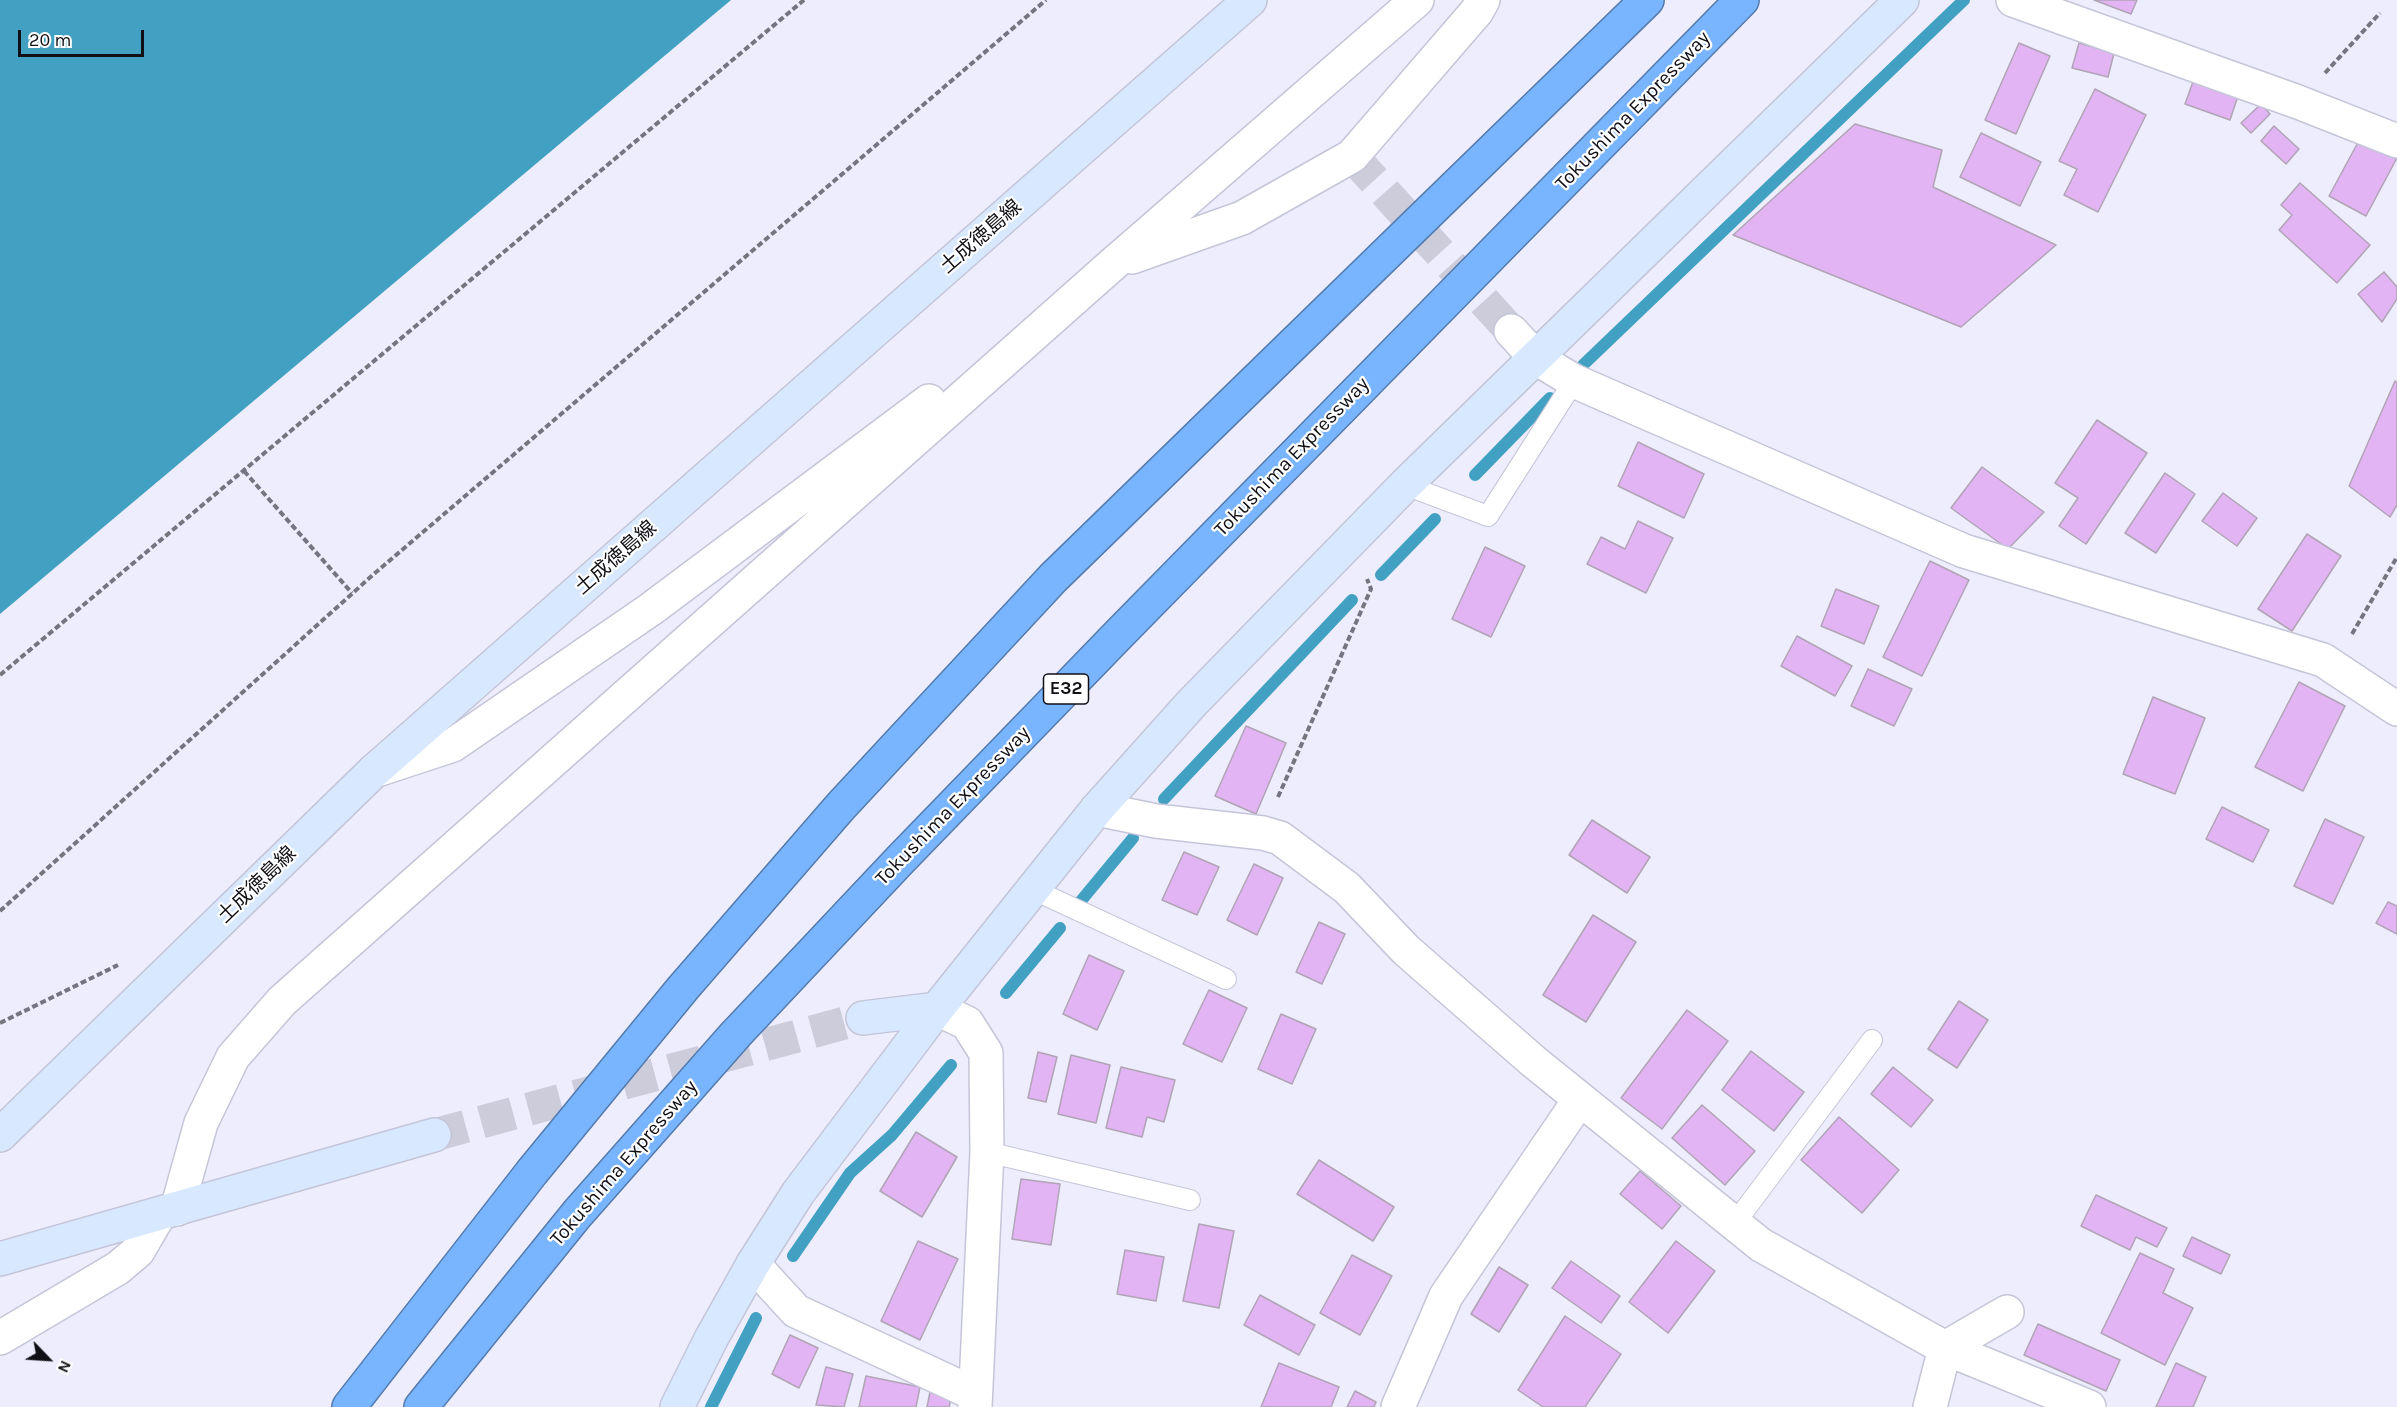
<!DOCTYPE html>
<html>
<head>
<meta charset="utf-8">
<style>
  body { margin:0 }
  #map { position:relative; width:2397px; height:1407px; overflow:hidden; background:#ededfd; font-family:Karla,sans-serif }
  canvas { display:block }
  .north { position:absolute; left:18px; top:1329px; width:60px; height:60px; -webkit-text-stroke:4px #fff; paint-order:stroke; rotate:115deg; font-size:16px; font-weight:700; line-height:24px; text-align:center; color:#101016 }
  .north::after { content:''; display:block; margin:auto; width:21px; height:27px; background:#101016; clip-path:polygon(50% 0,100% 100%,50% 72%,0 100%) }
  .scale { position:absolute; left:18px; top:30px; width:126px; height:27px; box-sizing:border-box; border:3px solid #101016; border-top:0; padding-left:8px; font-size:18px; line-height:21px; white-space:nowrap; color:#101016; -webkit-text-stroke:4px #fff; paint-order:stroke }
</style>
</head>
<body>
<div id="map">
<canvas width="2397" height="1407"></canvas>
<div class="north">N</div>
<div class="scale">20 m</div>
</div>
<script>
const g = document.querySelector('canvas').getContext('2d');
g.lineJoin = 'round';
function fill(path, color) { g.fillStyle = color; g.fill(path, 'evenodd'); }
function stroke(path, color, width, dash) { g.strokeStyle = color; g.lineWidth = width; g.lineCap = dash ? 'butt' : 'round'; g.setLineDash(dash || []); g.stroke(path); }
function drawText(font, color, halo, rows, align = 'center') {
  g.font = font + ' Karla,"Noto Sans JP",sans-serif'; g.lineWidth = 4.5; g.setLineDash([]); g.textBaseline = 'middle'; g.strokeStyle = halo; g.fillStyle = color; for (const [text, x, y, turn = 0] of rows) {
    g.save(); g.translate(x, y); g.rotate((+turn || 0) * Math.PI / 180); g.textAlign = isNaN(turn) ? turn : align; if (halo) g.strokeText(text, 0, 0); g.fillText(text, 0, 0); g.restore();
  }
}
fill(new Path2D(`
  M0 0H731L0 614Z`), '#42a1c2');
stroke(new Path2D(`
  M1583 365 1964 0
  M1475 475 1550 398
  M1381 575 1435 519
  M1164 799 1352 600
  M1080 902 1133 838
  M1006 993 1060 928
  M793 1256 850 1173 892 1135 951 1065
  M711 1407 756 1318`), '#42a1c2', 12);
const building = new Path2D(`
  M2094 0H2137L2131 14Z
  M2019 43 2050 56 2016 134 1985 120Z
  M2079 43 2114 53 2108 77 2072 68Z
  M2194 79 2238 96 2230 120 2185 104Z
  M2095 89 2146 115 2098 212 2064 195 2077 169 2059 161Z
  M2261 104 2270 114 2251 133 2241 123Z
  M1855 124 1942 150 1933 187 2056 245 1961 327 1733 235Z
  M2274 126 2299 149 2286 164 2261 141Z
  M1981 133 2041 162 2020 206 1960 177Z
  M2362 135 2397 153V158L2366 216 2329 196Z
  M2300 183 2370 245 2337 283 2279 230 2292 215 2281 205Z
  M2384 272 2397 287V299L2382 322 2358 294Z
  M2395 381 2397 383V505L2390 517 2349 486Z
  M2097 420 2147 453 2086 544 2059 526 2078 498 2055 483Z
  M1638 442 1704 474 1684 518 1618 486Z
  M1982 467 2044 512 2008 549 1951 508Z
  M2165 473 2195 494 2156 553 2125 533Z
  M2223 493 2257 518 2237 546 2202 521Z
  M1638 521 1673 538 1646 593 1587 564 1601 537 1625 549Z
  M2307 534 2341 556 2292 631 2258 609Z
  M1485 547 1525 566 1491 637 1452 619Z
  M1930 561 1969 580 1922 676 1883 657Z
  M1836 589 1879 606 1864 644 1821 626Z
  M1797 636 1852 666 1835 696 1781 666Z
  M1868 669 1912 689 1894 726 1851 706Z
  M2299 682 2345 706 2303 791 2255 767Z
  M2153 697 2205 718 2175 794 2123 774Z
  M1246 726 1286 743 1256 814 1215 796Z
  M2222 807 2269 830 2253 862 2206 839Z
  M2325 819 2364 837 2333 904 2294 886Z
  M1592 820 1650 857 1627 893 1569 855Z
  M1184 852 1219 867 1197 915 1162 900Z
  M1254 864 1283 878 1257 935 1227 920Z
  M2388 902 2397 906V934L2376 923Z
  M1593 915 1636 942 1586 1022 1543 995Z
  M1319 922 1345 934 1322 984 1296 972Z
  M1089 955 1124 971 1097 1030 1063 1014Z
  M1209 990 1247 1008 1222 1062 1183 1044Z
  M1959 1001 1988 1020 1957 1068 1928 1049Z
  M1687 1010 1728 1041 1662 1129 1621 1098Z
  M1281 1014 1316 1029 1292 1084 1258 1069Z
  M1751 1051 1804 1092 1774 1131 1722 1090Z
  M1038 1052 1057 1057 1046 1102 1028 1098Z
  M1071 1055 1110 1065 1096 1123 1058 1114Z
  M1121 1067 1175 1080 1164 1122 1147 1117 1142 1137 1106 1128Z
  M1893 1067 1933 1100 1911 1127 1871 1094Z
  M1702 1105 1755 1151 1725 1185 1672 1138Z
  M1839 1117 1899 1170 1862 1213 1801 1160Z
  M916 1132 957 1157 922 1217 880 1191Z
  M1319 1160 1394 1207 1373 1241 1297 1194Z
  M1640 1171 1681 1206 1662 1229 1620 1194Z
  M1021 1179 1060 1184 1051 1245 1012 1239Z
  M2096 1195 2167 1228 2157 1247 2136 1237 2130 1250 2081 1226Z
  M1199 1224 1234 1231 1219 1308 1183 1301Z
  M2192 1237 2230 1255 2221 1274 2183 1256Z
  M918 1241 958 1259 920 1340 881 1321Z
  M1676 1241 1715 1271 1668 1333 1629 1302Z
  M1125 1250 1164 1257 1156 1301 1117 1294Z
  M2140 1253 2174 1269 2163 1293 2193 1308 2165 1365 2101 1333Z
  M1352 1255 1392 1276 1360 1335 1320 1313Z
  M1571 1261 1620 1296 1601 1323 1552 1288Z
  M1499 1267 1528 1285 1499 1332 1471 1314Z
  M1260 1295 1315 1325 1299 1355 1244 1325Z
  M1565 1316 1621 1354 1585 1407H1543L1518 1390Z
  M2038 1324 2120 1360 2106 1391 2024 1355Z
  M790 1335 818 1348 799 1388 772 1374Z
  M1279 1363 1339 1387 1331 1407H1261Z
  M2176 1363 2206 1377 2193 1407H2156Z
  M826 1367 853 1374 844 1407 816 1405Z
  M866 1376 920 1387 916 1407H859Z
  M1355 1391 1376 1402 1374 1407H1347Z
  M930 1392 952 1396 949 1407H927Z`);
fill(building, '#e2b4f4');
stroke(building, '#b0a4b5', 1.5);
stroke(new Path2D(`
  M1352 156 1511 331`), '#ccccda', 33, [33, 16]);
stroke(new Path2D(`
  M434 1135 863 1018`), '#ccccda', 33, [33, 16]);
const lane = new Path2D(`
  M1405 485 1488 516 1574 381
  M1032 889 1226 979
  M987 1152 1190 1200
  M1735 1223 1872 1040`);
const street = new Path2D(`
  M2013 0 2298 102 2397 141
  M1132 257 1242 218 1352 156 1477 11 1483 0
  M1511 331 1536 358 1574 381 1964 551 2323 660 2397 709
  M374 771 453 745 651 609 929 401
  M1097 809 1156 821 1263 833 1280 838 1347 888 1406 950 1533 1061 1761 1245 1945 1348 2089 1407
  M937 1009 967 1023 986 1053 987 1152 975 1407
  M177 1209 201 1123 233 1057 282 1001 1113 264 1417 0
  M753 1264 796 1311 975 1394
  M0 1338 118 1268 138 1251 159 1215
  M1398 1407 1446 1296 1580 1099
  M1930 1407 1945 1348 2007 1312`);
const secondary = new Path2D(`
  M863 1018 937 1009
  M0 1135 374 771 1250 0
  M0 1259 434 1135
  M677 1407 711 1339 753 1264 798 1193 937 1009 1097 809 1192 703 1405 485 1902 0`);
const highway = new Path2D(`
  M349 1407 532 1172 683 988 841 806 1053 578 1647 0
  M421 1407 577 1214 736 1034 900 860 1121 632 1742 0`);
stroke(lane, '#c5c5d9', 22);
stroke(street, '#c5c5d9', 36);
stroke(secondary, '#c5c5d9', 36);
stroke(highway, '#547bad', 36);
stroke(new Path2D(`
  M2325 73 2380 13
  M244 471 352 593
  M2352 634 2397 557
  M0 675 804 0
  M1278 797 1371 589 1367 579
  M0 911 375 573 1046 0
  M0 1023 118 965`), '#75757f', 4, [6, 3]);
stroke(lane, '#fff', 20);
stroke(street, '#fff', 33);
stroke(secondary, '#d7e8ff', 33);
stroke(highway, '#79b4ff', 33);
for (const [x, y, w] of [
  [1066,689,45]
]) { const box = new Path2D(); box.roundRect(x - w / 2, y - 15, w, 30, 4.5); g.fillStyle = '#fff'; g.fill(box); stroke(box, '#101016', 1.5); }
drawText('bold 18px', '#101016', null, [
  ["E32",1066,689]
]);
drawText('20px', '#101016', '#fff', [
  ["Tokushima Expressway",1633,111,-46],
  ["土成徳島線",981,237,-41],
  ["Tokushima Expressway",1292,457,-46],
  ["土成徳島線",616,558,-41],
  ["Tokushima Expressway",953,806,-46],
  ["土成徳島線",257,885,-44],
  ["Tokushima Expressway",624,1163,-49]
]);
</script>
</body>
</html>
